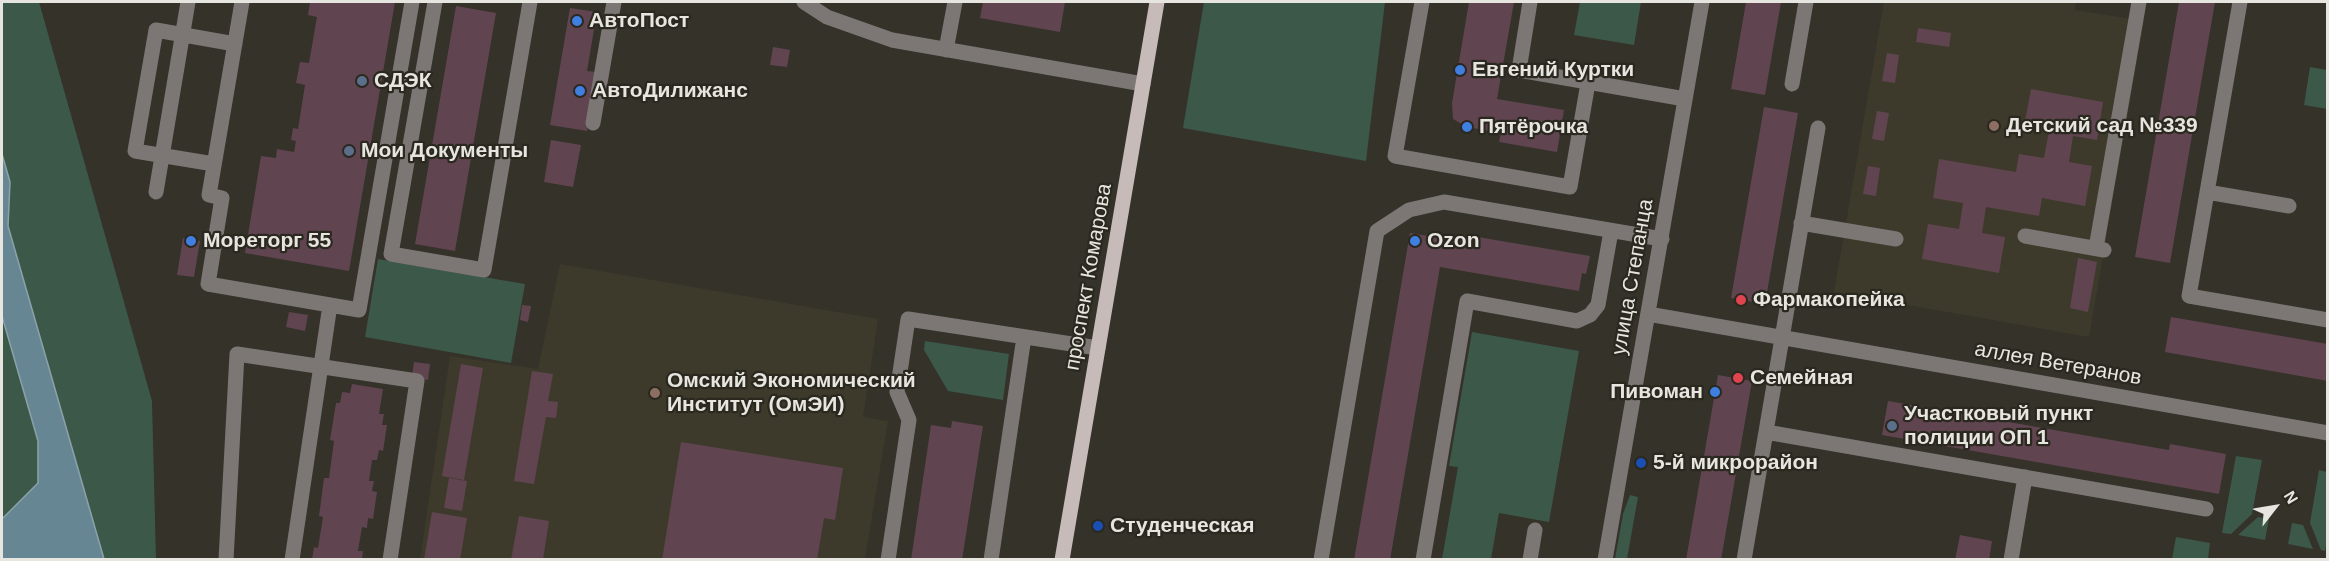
<!DOCTYPE html>
<html>
<head>
<meta charset="utf-8">
<style>
  body { margin:0 }
  #map { position:relative; width:2329px; height:561px; overflow:hidden; background:#343229; font-family:Helvetica,sans-serif }
  canvas { display:block }
  .frame { position:absolute; inset:0; border:3px solid #e6e5df; pointer-events:none }
  .north { position:absolute; left:2245px; top:477px; width:60px; height:60px; -webkit-text-stroke:4px #2a281f; paint-order:stroke; rotate:59deg; font-size:16px; font-weight:700; line-height:24px; text-align:center; color:#e6e5df }
  .north::after { content:''; display:block; margin:auto; width:21px; height:27px; background:#e6e5df; clip-path:polygon(50% 0,100% 100%,50% 72%,0 100%) }
</style>
</head>
<body>
<div id="map">
<canvas width="2329" height="561"></canvas>
<div class="frame"></div>
<div class="north">N</div>
</div>
<script>
const g = document.querySelector('canvas').getContext('2d');
g.lineJoin = 'round';
function fill(path, color) { g.fillStyle = color; g.fill(path, 'evenodd'); }
function stroke(path, color, width, dash) { g.strokeStyle = color; g.lineWidth = width; g.lineCap = dash ? 'butt' : 'round'; g.setLineDash(dash || []); g.stroke(path); }
function drawText(font, color, halo, rows, align = 'center') {
  g.font = font + ' Helvetica,sans-serif'; g.lineWidth = 4.5; g.setLineDash([]); g.textBaseline = 'middle'; g.strokeStyle = halo; g.fillStyle = color; for (const [text, x, y, turn = 0] of rows) {
    g.save(); g.translate(x, y); g.rotate((+turn || 0) * Math.PI / 180); g.textAlign = isNaN(turn) ? turn : align; if (halo) g.strokeText(text, 0, 0); g.fillText(text, 0, 0); g.restore();
  }
}
fill(new Path2D(`
  M1884 2H2076L2075 10 2144 21 2089 337 1834 292Z
  M560 264 878 319 863 417 888 421 865 559 420 560 450 356 538 369Z`), '#3d3a2b');
fill(new Path2D(`
  M2 2H39L152 401 156 559H2Z
  M1204 2H1385L1366 161 1183 128Z
  M1580 2H1641L1634 45 1574 35Z
  M2310 67 2327 70V109L2304 105Z
  M378 259 525 284 511 363 365 337Z
  M1472 332 1579 351 1549 522 1499 513 1491 559H1442L1458 467 1449 466Z
  M925 341 1009 354 1003 400 948 391 924 350Z
  M2236 456 2262 460 2252 514 2231 534 2222 533Z
  M2319 470 2327 472 2328 534 2325 551 2321 550 2310 523Z
  M1630 495 1638 497 1627 559H1615L1623 514Z
  M2258 517 2269 519 2265 540 2238 535Z
  M2292 523 2303 525 2313 549 2288 544Z
  M2176 537 2210 543 2208 559H2172Z`), '#3c5849');
const water = new Path2D(`
  M2 154 10 182 8 226 104 559H2V519L38 483V441L2 316Z`);
fill(water, '#668693');
stroke(water, '#8ca2aa', 1.5);
fill(new Path2D(`
  M310 2H395L349 271 245 253 261 156 276 158 277 149 294 152 296 141 291 140 293 128 298 129 305 85 296 83 300 62 309 63 317 17 308 15Z
  M983 2H1065L1060 32 980 18Z
  M1469 2H1514L1497 99 1564 110 1557 152 1499 142 1501 133 1467 127 1453 119 1452 103Z
  M1746 2H1781L1765 95 1731 89Z
  M2179 2H2215L2170 263 2135 257Z
  M456 6 496 13 455 251 415 244Z
  M570 8 597 12 587 71 597 72 587 131 550 125Z
  M1918 28 1951 33 1949 47 1916 42Z
  M773 47 790 50 787 67 770 65Z
  M1887 53 1899 55 1895 83 1882 81Z
  M2031 89 2103 102 2097 140 2073 136 2069 162 2092 166 2085 206 2042 198 2039 216 1986 207 1982 233 2005 237 1999 273 1922 259 1928 224 1959 229 1963 203 1933 198 1939 159 2016 172 2019 154 2044 158 2049 131 2024 127Z
  M1764 107 1798 113 1765 304 1731 298Z
  M1877 111 1889 113 1884 141 1872 139Z
  M551 140 581 145 573 187 544 182Z
  M1868 166 1880 168 1876 196 1863 194Z
  M1410 233 1459 241 1460 234 1590 256 1586 274 1582 273 1579 291 1440 267 1390 560H1354Z
  M183 238 200 241 194 277 177 275Z
  M2078 258 2097 262 2088 312 2070 308Z
  M522 305 531 306 528 322 520 320Z
  M289 312 308 315 305 331 286 327Z
  M2171 317 2328 344V381L2165 352Z
  M414 362 430 364 428 380 412 377Z
  M461 364 483 368 464 480 442 476Z
  M532 371 553 374 548 401 558 402 556 418 546 417 534 484 514 481Z
  M1718 375 1752 381 1721 560H1686Z
  M352 384 383 389 379 414H384L382 425H387L383 451 379 450 377 460H372L369 481H374L372 491 377 492 373 519 368 518 367 528 362 527 358 551H363L362 560H312L314 547 318 548 323 517 319 516 324 478H329L334 441 330 440 336 403H340L342 392 350 393Z
  M1888 401 2169 450 2170 444 2226 454 2219 494 1882 435Z
  M952 421 983 426 962 560H911L931 425 951 428Z
  M681 442 843 468 835 520 824 518 817 560H662Z
  M449 478 467 481 462 511 444 508Z
  M432 512 467 518 460 560H424Z
  M519 516 549 521 543 560H511Z
  M1960 535 1992 541 1989 560H1955Z`), '#604550');
stroke(new Path2D(`
  M242 2 209 195 222 198 208 284 359 310 412 2
  M435 2 391 254 484 270 530 2
  M804 2 827 17 892 40 1143 84
  M1422 2 1395 156 1570 187 1588 83
  M1530 2 1519 70 1685 99
  M2240 2 2189 296 2328 320
  M946 50 955 2
  M1792 84 1806 2
  M593 123 614 2
  M214 164 135 151 156 30 235 44
  M156 192 188 2
  M2207 192 2289 206
  M1801 223 1896 239
  M2025 236 2104 250
  M2096 248 2139 2
  M1648 314 2328 433
  M1766 432 2206 509
  M226 560 237 354 417 381 390 560
  M292 560 330 305
  M888 560 909 420 897 392 908 319 1098 348
  M991 560 1024 337
  M1321 560 1377 231 1409 210 1444 202 1662 239
  M1423 560 1467 301 1577 321 1590 315 1598 305 1611 231
  M1530 560 1535 530
  M1605 560 1702 2
  M1744 560 1818 128
  M2011 560 2025 477`), '#7c7775', 15);
stroke(new Path2D(`
  M1062 560 1157 2`), '#c6bbb8', 15);
for (const [x, y, r, color] of [
  [577,21,6,"#3f7fe0"],
  [1460,70,6,"#3f7fe0"],
  [362,81,6,"#5c6f8a"],
  [580,91,6,"#3f7fe0"],
  [1994,126,6,"#8d6e63"],
  [1467,127,6,"#3f7fe0"],
  [349,151,6,"#5c6f8a"],
  [191,241,6,"#3f7fe0"],
  [1415,241,6,"#3f7fe0"],
  [1741,300,6,"#e0444e"],
  [1738,378,6,"#e0444e"],
  [1715,392,6,"#3f7fe0"],
  [655,393,6,"#8d6e63"],
  [1892,426,6,"#5c6f8a"],
  [1641,463,6,"#1a4fb4"],
  [1098,526,6,"#1a4fb4"]
]) { const dot = new Path2D(); dot.arc(x, y, r, 0, 2 * Math.PI); g.fillStyle = color; g.fill(dot); stroke(dot, '#2a281f', 2); }
drawText('bold 21px', '#e6e5df', '#2a281f', [
  ["АвтоПост",589,21],
  ["Евгений Куртки",1472,70],
  ["СДЭК",374,81],
  ["АвтоДилижанс",592,91],
  ["Детский сад №339",2006,126],
  ["Пятёрочка",1479,127],
  ["Мои Документы",361,151],
  ["Мореторг 55",203,241],
  ["Ozon",1427,241],
  ["Фармакопейка",1753,300],
  ["Семейная",1750,378],
  ["Омский Экономический",667,381],
  ["Институт (ОмЭИ)",667,405],
  ["Пивоман",1703,392,"right"],
  ["Участковый пункт",1904,414],
  ["полиции ОП 1",1904,438],
  ["5-й микрорайон",1653,463],
  ["Студенческая",1110,526]
], 'left');
drawText('21px', '#e6e5df', '#2a281f', [
  ["проспект Комарова",1089,277,-80],
  ["улица Степанца",1633,277,-80],
  ["аллея Ветеранов",2058,364,10]
]);
</script>
</body>
</html>
